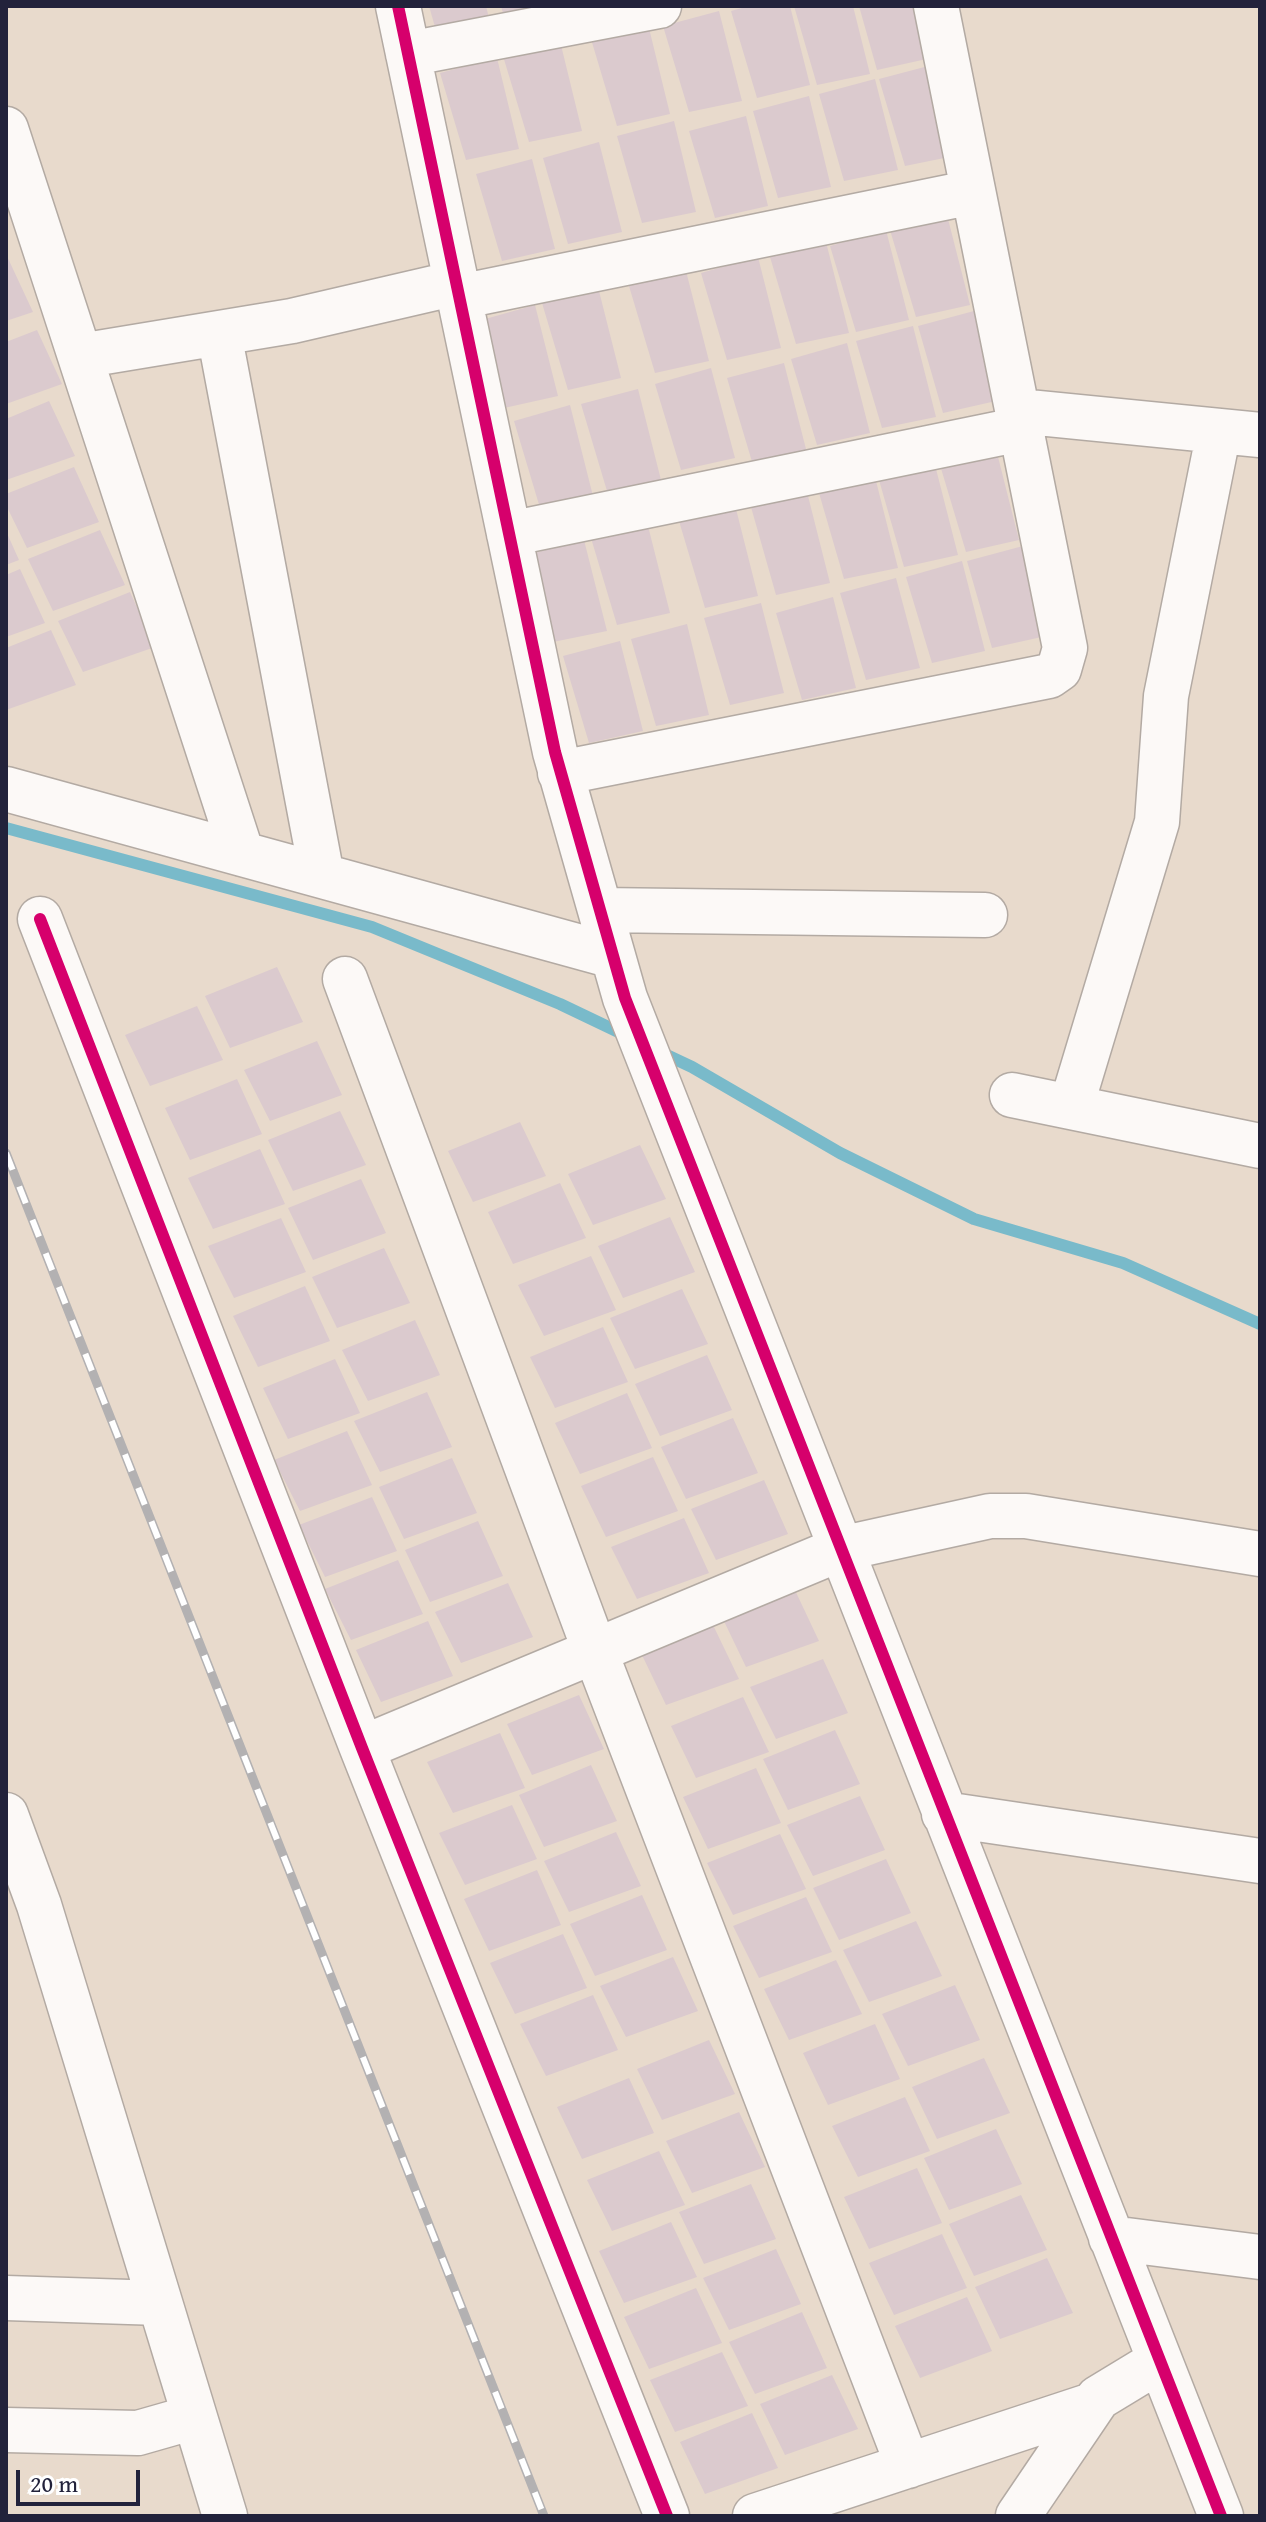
<!DOCTYPE html>
<html>
<head>
<meta charset="utf-8">
<style>
  body { margin:0 }
  #map { position:relative; width:1266px; height:2522px; overflow:hidden; background:#e8dacc; font-family:"Gentium Book Plus",serif }
  canvas { display:block }
  .frame { position:absolute; inset:0; border:8px solid #22223b; pointer-events:none }
  .scale { position:absolute; left:16px; top:2470px; width:124px; height:36px; box-sizing:border-box; border:4px solid #22223b; border-top:0; padding-left:10px; font-size:24px; line-height:28px; white-space:nowrap; color:#22223b; -webkit-text-stroke:6px #fff; paint-order:stroke }
</style>
</head>
<body>
<div id="map">
<canvas width="1266" height="2522"></canvas>
<div class="frame"></div>
<div class="scale">20 m</div>
</div>
<script>
const g = document.querySelector('canvas').getContext('2d');
g.lineJoin = 'round';
function stroke(path, color, width, dash) { g.strokeStyle = color; g.lineWidth = width; g.lineCap = dash ? 'butt' : 'round'; g.setLineDash(dash || []); g.stroke(path); }
function fill(path, color) { g.fillStyle = color; g.fill(path, 'evenodd'); }
stroke(new Path2D(`
  M6 828 372 927 560 1004 627 1036
  M658 1051 692 1067 840 1153 974 1219 1123 1263 1260 1324`), '#79baca', 12);
fill(new Path2D(`
  M429 6H486L490 22 437 34Z
  M501 6H547L504 17Z
  M749 6H790L810 85 757 98 731 11Z
  M794 6H853L870 74 817 85Z
  M859 6H918L931 58 877 70Z
  M719 11 742 101 689 112 663 26Z
  M648 24 670 114 617 126 591 39Z
  M560 41 582 131 529 142 503 56Z
  M497 58 519 149 466 160 440 73Z
  M936 64 959 155 905 166 879 79Z
  M875 79 898 170 844 181 819 94Z
  M809 96 831 187 778 198 753 111Z
  M746 116 768 206 715 218 689 131Z
  M674 121 696 212 642 223 617 136Z
  M599 142 622 232 568 244 543 158Z
  M532 159 555 249 502 261 476 174Z
  M947 215 970 305 916 317 890 230Z
  M886 230 909 320 856 332 830 246Z
  M826 242 849 333 796 344 770 257Z
  M6 254 33 312 6 321Z
  M758 257 781 348 727 360 701 273Z
  M686 271 709 361 655 373 629 286Z
  M598 287 621 378 568 390 542 303Z
  M535 305 558 396 504 408 478 321Z
  M974 311 996 401 943 413 918 326Z
  M913 326 936 417 882 428 856 341Z
  M37 330 62 384 6 404V342Z
  M847 343 870 433 817 445 791 359Z
  M784 363 807 453 753 465 727 378Z
  M711 368 735 458 681 470 655 384Z
  M638 389 661 480 607 491 581 404Z
  M49 401 75 456 6 480V419Z
  M570 405 593 496 540 508 514 421Z
  M996 449 1019 540 966 552 940 465Z
  M935 465 958 555 904 567 879 480Z
  M74 467 99 522 27 548 6 505V494Z
  M875 477 898 568 844 579 819 493Z
  M807 492 830 583 776 595 751 507Z
  M735 505 758 596 705 608 679 521Z
  M647 522 670 613 617 625 591 538Z
  M100 530 125 585 53 611 28 559Z
  M6 531 19 560 6 565Z
  M584 540 607 631 553 642 527 555Z
  M1023 546 1046 636 992 648 967 561Z
  M962 561 985 651 932 663 906 577Z
  M20 569 45 623 6 637V575Z
  M896 578 920 668 866 680 840 593Z
  M130 592 155 647 83 672 58 621Z
  M833 597 856 688 802 700 776 613Z
  M761 603 784 693 730 705 704 618Z
  M687 624 709 715 656 726 631 639Z
  M51 630 76 685 6 710V648Z
  M620 641 643 731 589 743 563 656Z
  M277 967 303 1022 230 1048 205 996Z
  M197 1006 223 1060 150 1086 125 1035Z
  M317 1041 342 1095 270 1121 244 1070Z
  M237 1079 262 1134 190 1160 165 1108Z
  M340 1111 366 1165 293 1191 268 1140Z
  M520 1122 546 1176 473 1202 448 1151Z
  M640 1145 666 1199 593 1225 568 1174Z
  M260 1149 285 1204 213 1229 188 1178Z
  M361 1179 386 1233 313 1260 288 1208Z
  M560 1183 586 1238 513 1264 488 1212Z
  M670 1217 695 1272 623 1298 598 1246Z
  M281 1218 306 1272 234 1298 208 1246Z
  M384 1248 410 1303 337 1328 312 1277Z
  M591 1256 616 1310 544 1336 518 1285Z
  M305 1286 330 1341 258 1367 233 1316Z
  M682 1289 708 1344 635 1369 610 1318Z
  M415 1320 440 1375 368 1401 342 1350Z
  M603 1327 628 1382 555 1408 530 1357Z
  M707 1355 732 1410 660 1436 635 1384Z
  M335 1359 360 1413 288 1439 263 1388Z
  M427 1392 452 1447 380 1472 354 1421Z
  M627 1393 652 1448 580 1474 555 1423Z
  M733 1418 758 1473 686 1499 661 1447Z
  M347 1431 372 1485 300 1511 274 1460Z
  M653 1457 678 1511 606 1537 581 1486Z
  M452 1458 477 1513 404 1539 379 1487Z
  M764 1480 788 1534 716 1560 691 1509Z
  M372 1497 397 1551 325 1577 299 1525Z
  M684 1518 709 1573 637 1599 611 1547Z
  M478 1521 503 1576 430 1602 405 1550Z
  M398 1560 423 1614 351 1640 325 1589Z
  M508 1583 533 1637 461 1663 435 1612Z
  M793 1586 819 1641 746 1667 721 1615Z
  M428 1621 453 1676 381 1702 356 1650Z
  M713 1625 739 1679 666 1705 641 1653Z
  M823 1659 848 1713 776 1739 750 1687Z
  M579 1695 604 1749 532 1775 507 1724Z
  M743 1697 769 1752 696 1778 671 1726Z
  M835 1730 860 1784 788 1810 763 1759Z
  M500 1733 525 1788 453 1813 427 1762Z
  M591 1765 617 1821 544 1847 519 1795Z
  M756 1768 781 1823 708 1849 683 1797Z
  M860 1796 885 1850 813 1876 787 1825Z
  M512 1805 537 1859 465 1885 439 1833Z
  M616 1832 641 1886 569 1912 544 1861Z
  M780 1834 806 1889 733 1915 707 1863Z
  M886 1859 911 1913 839 1940 813 1888Z
  M537 1870 561 1925 489 1951 464 1899Z
  M642 1895 667 1950 595 1976 570 1924Z
  M806 1897 832 1952 759 1978 733 1926Z
  M916 1921 942 1976 869 2002 843 1950Z
  M563 1934 587 1988 515 2014 490 1963Z
  M673 1957 698 2011 626 2037 600 1986Z
  M836 1960 862 2014 789 2040 764 1989Z
  M955 1985 980 2040 908 2066 882 2014Z
  M593 1995 618 2050 546 2076 520 2024Z
  M875 2024 900 2079 828 2105 803 2053Z
  M709 2040 735 2094 662 2120 637 2069Z
  M984 2058 1010 2113 937 2139 912 2087Z
  M629 2078 654 2133 582 2159 557 2107Z
  M905 2097 930 2151 858 2177 832 2126Z
  M739 2112 765 2167 692 2193 666 2141Z
  M996 2129 1022 2184 949 2210 924 2158Z
  M659 2151 685 2205 612 2231 587 2180Z
  M917 2168 942 2223 869 2249 844 2197Z
  M751 2184 776 2239 704 2264 679 2212Z
  M1021 2195 1047 2250 974 2276 949 2224Z
  M671 2222 697 2277 624 2303 599 2251Z
  M942 2234 967 2288 894 2315 869 2263Z
  M776 2249 801 2304 729 2330 703 2278Z
  M1047 2258 1073 2313 1000 2339 975 2287Z
  M696 2288 722 2343 649 2369 624 2317Z
  M967 2297 992 2351 920 2378 895 2326Z
  M802 2312 827 2368 755 2394 729 2342Z
  M722 2352 748 2406 675 2432 650 2380Z
  M832 2375 858 2429 785 2455 760 2404Z
  M752 2413 778 2468 705 2494 680 2442Z`), '#dbcace');
const minor = new Path2D(`
  M398 6 555 752 625 998 1221 2516
  M408 54 659 6
  M6 129 242 854
  M459 297 973 192
  M219 333 322 876
  M80 356 292 321 456 283
  M1018 411 1260 435
  M509 534 1021 429
  M560 773 1049 676 1059 669 1065 648 936 6
  M6 789 613 956
  M600 910 985 915
  M40 919 362 1748 667 2516
  M345 979 595 1651 908 2466
  M1012 1095 1260 1146
  M1071 1107 1157 822 1166 696 1219 431
  M362 1748 840 1549 990 1516H1026L1260 1554
  M944 1814 1260 1861
  M6 1815 39 1905 225 2516
  M1111 2238 1260 2257
  M6 2298 160 2303
  M6 2430 138 2433 194 2417
  M755 2516 1092 2405
  M1018 2516 1098 2398 1159 2361`);
stroke(minor, '#b3aaa3', 47);
stroke(minor, '#fcf9f7', 44);
const rail = new Path2D(`
  M6 1153 544 2516`);
stroke(rail, '#b3b1b2', 9);
stroke(rail, '#fff', 6, [18]);
stroke(new Path2D(`
  M398 6 555 752 625 998 1221 2516
  M40 919 362 1748 667 2516`), '#d6006c', 12);
</script>
</body>
</html>
